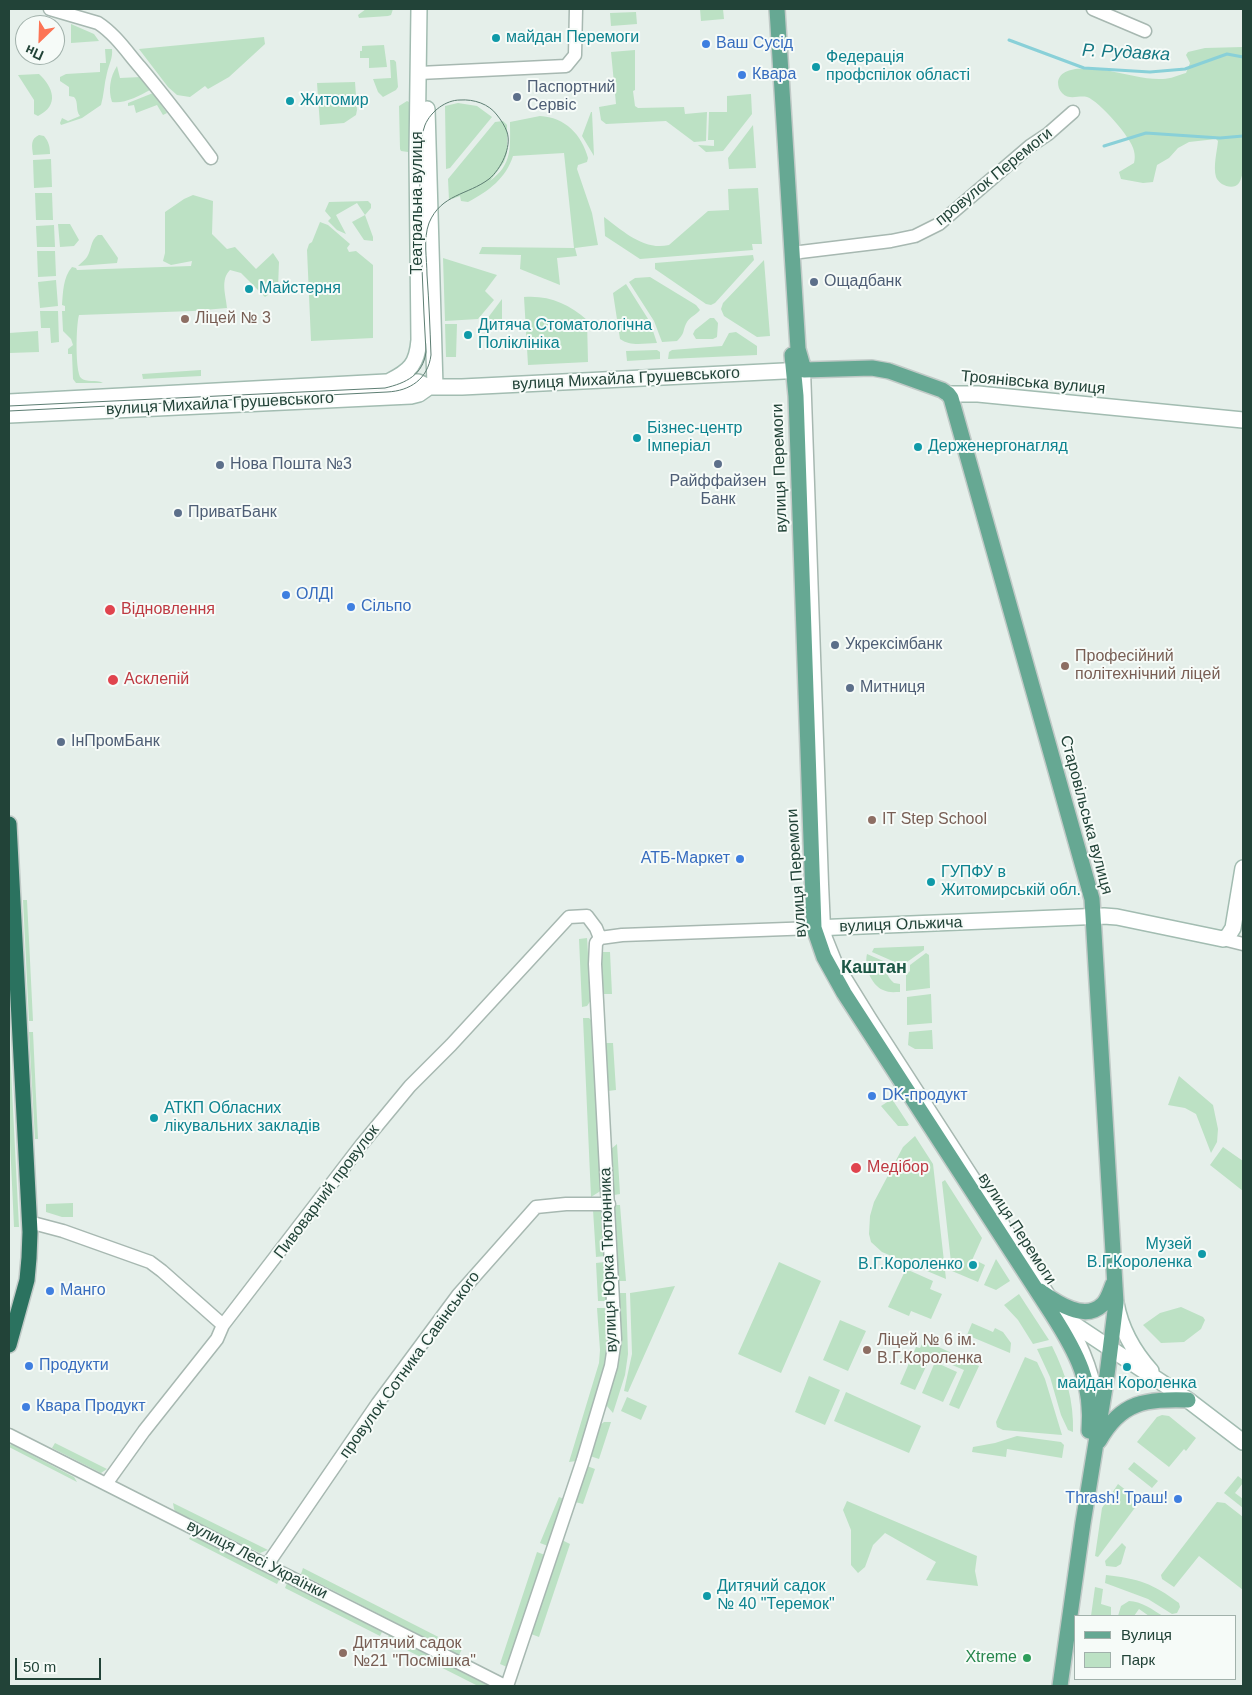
<!DOCTYPE html>
<html>
<head>
<meta charset="utf-8">
<style>
  body { margin:0 }
  #map { position:relative; width:1252px; height:1695px; overflow:hidden; background:#e5efea; font-family:Arial,sans-serif }
  canvas { display:block }
  .frame { position:absolute; inset:0; border:10px solid #224338; pointer-events:none }
  .legend { position:absolute; left:1074px; top:1615px; width:162px; height:65px; box-sizing:border-box; background:#f6fbf8; border:1px solid #a1b1ab; margin:0; padding:6px 9px; list-style:none; font-size:15px; color:#224338 }
  .legend li { display:flex; align-items:center; gap:10px; height:25px }
  .legend b { width:25px; border:1px solid #a1b1ab }
  .north { position:absolute; left:15px; top:15px; width:50px; height:50px; box-sizing:border-box; background:#f6fbf8; border:1px solid #a1b1ab; border-radius:50%; rotate:204deg; font-size:14px; font-weight:700; line-height:20px; text-align:center; color:#224338 }
  .north::after { content:''; display:block; margin:auto; width:18px; height:22px; background:#fc7455; clip-path:polygon(50% 0,100% 100%,50% 72%,0 100%) }
  .scale { position:absolute; left:15px; top:1658px; width:86px; height:22px; box-sizing:border-box; border:2px solid #224338; border-top:0; padding-left:6px; font-size:15px; line-height:18px; white-space:nowrap; color:#224338; -webkit-text-stroke:4px #f6fbf8; paint-order:stroke }
</style>
</head>
<body>
<div id="map">
<canvas width="1252" height="1695"></canvas>
<div class="frame"></div>
<ul class="legend">
<li><b style="height:6px;background:#66a893"></b>Вулиця</li>
<li><b style="height:14px;background:#bce1c4"></b>Парк</li>
</ul>
<div class="north">Пн</div>
<div class="scale">50 m</div>
</div>
<script>
const g = document.querySelector('canvas').getContext('2d');
g.lineJoin = 'round';
function fill(path, color) { g.fillStyle = color; g.fill(path, 'evenodd'); }
function stroke(path, color, width, dash) { g.strokeStyle = color; g.lineWidth = width; g.lineCap = dash ? 'butt' : 'round'; g.setLineDash(dash || []); g.stroke(path); }
function drawText(font, color, halo, rows, align = 'center') {
  g.font = font + ' Arial,sans-serif'; g.lineWidth = 4; g.setLineDash([]); g.textBaseline = 'middle'; g.strokeStyle = halo; g.fillStyle = color; for (const [text, x, y, turn = 0] of rows) {
    g.save(); g.translate(x, y); g.rotate((+turn || 0) * Math.PI / 180); g.textAlign = isNaN(turn) ? turn : align; if (halo) g.strokeText(text, 0, 0); g.fillText(text, 0, 0); g.restore();
  }
}
fill(new Path2D(`
  M366 9H393L391 15 388 16 359 18 358 15Z
  M700 9H723L724 19 701 21Z
  M636 12 637 24 611 26 610 13Z
  M71 24 94 34 99 41 71 43Z
  M264 37 265 44 229 77 208 89 205 86 190 97 177 95 168 87 139 49Z
  M384 45 387 67 369 68V58H360V51H362V46Z
  M1243 47V172C1242 175 1241 180 1239 183 1233 191 1219 185 1216 177 1213 166 1217 152 1218 141L1216 139 1189 142 1178 148 1169 158 1157 165 1153 182 1143 183 1121 179 1119 172 1134 163C1135 159 1135 155 1134 151 1132 138 1099 101 1087 97 1078 95 1070 101 1062 93 1059 90 1058 86 1058 82 1061 63 1097 69 1110 71 1127 74 1146 80 1163 79 1170 79 1179 75 1186 73L1190 63 1186 55 1188 52 1205 48Z
  M105 49H112C113 58 109 64 107 73 104 84 104 95 101 105L82 118 61 125 60 123 62 118 68 121 80 116C75 110 79 102 74 97L69 96V87L60 81V77L66 74 100 72V63H106Z
  M635 50V90L633 91 635 106 638 108 684 107 685 114 707 112 706 141 694 142 666 121 606 124 601 120 599 107 616 104 611 52Z
  M390 60H394L396 62 398 87 396 90 383 97 378 92 373 79 391 78Z
  M117 66 120 78 141 77 150 90C139 96 124 104 112 102 108 90 110 77 117 66Z
  M39 74C53 87 60 105 38 116L34 114V100L18 75Z
  M355 82 357 110 356 115 344 123 320 125 317 83Z
  M153 93 167 113 163 115 157 105 136 113 134 105 128 106V103Z
  M751 94 752 114 723 151 706 152 698 145 714 146V140H708L709 112H727V96Z
  M407 101 411 103V150L408 152 401 151 400 149 399 106Z
  M458 103 477 106 492 117 450 168 446 169 445 106Z
  M591 112H592L594 156 582 136Z
  M540 116C565 117 582 135 588 158L587 162 578 165 577 169 592 213 598 245 575 248 577 256 557 258 560 285 520 269 521 255 479 254 482 247 574 248 564 153 513 156C506 178 489 191 468 202L461 201 460 196 449 200 448 179 495 122 503 121 507 125V153L504 162 490 181C513 164 510 147 510 122Z
  M753 125 756 168 729 169 728 158Z
  M39 135 44 136C49 142 50 147 50 154L33 155C32 146 30 139 39 135Z
  M51 159 52 187 34 188 33 160Z
  M758 188 762 244H752L753 250 640 259 605 236 604 217C623 231 644 251 669 245L708 211 729 210 728 189Z
  M35 193H52L53 220H36Z
  M193 195 213 201 212 234 227 249 235 247 256 269 273 253 279 262 278 288 265 297 241 273 230 270C220 280 226 295 227 308L193 311 79 315C76 325 75 372 81 378 86 383 96 379 103 383H76L73 379 72 354H68V349L73 345 71 339 63 331 62 311H65V306L62 305C63 293 63 277 72 267L76 268 77 270 191 266 192 261 171 265 163 261 165 253V212L184 199Z
  M368 201 371 204V208L365 215 373 237V241L364 240 352 222 365 215 357 203 336 215 346 234 337 230 328 221 331 218 325 211 329 202Z
  M320 222 328 225 350 244 347 248 349 252 356 251 373 265V338L311 341 307 250 309 244 312 242Z
  M58 224H70L79 240 74 246 60 247Z
  M54 225 55 247H37L36 226Z
  M98 235H102L118 258 117 263 78 266C81 263 85 260 87 257 92 249 90 241 98 235Z
  M37 251H55L56 276 38 277Z
  M753 255 754 260 715 303 711 305 706 304 655 269V263Z
  M443 258 497 275 485 291 494 300 478 319 445 321Z
  M764 260 770 336 757 337 724 316 721 309 723 303Z
  M650 277 696 305 700 310C696 315 690 317 687 322 682 331 686 332 677 341L662 342 654 321 629 282 635 278Z
  M56 280 58 306 40 308 38 282Z
  M626 284 650 322 657 343C645 343 631 347 620 339L613 293Z
  M524 297C549 295 569 304 587 320L588 362 528 365Z
  M502 299V328L481 329V323H484Z
  M40 311H58L59 342 51 343 50 328H41Z
  M710 318H714L718 323 717 337 713 339H696L693 334 695 330Z
  M457 324 456 357H446L445 324Z
  M38 331 39 352 9 353V333Z
  M736 332 757 346V355L668 359 669 352 672 350 722 346 729 333Z
  M657 350 660 352V359L627 361 626 351Z
  M201 370V376L143 379 142 374Z
  M23 900H27L33 1021H29Z
  M587 938 591 1000 587 1006 582 1007 579 939Z
  M924 946V950L907 962 902 961 897 963 872 952 874 948Z
  M601 952H610L612 994H603Z
  M926 953 929 955 930 988 906 991V975L910 971V965Z
  M867 954 888 963C885 971 887 977 894 983L900 984V992C894 992 889 993 883 990 871 985 864 966 867 954Z
  M931 994 932 1023 907 1025V997Z
  M583 1018H589L592 1021 602 1190 591 1197Z
  M932 1030 933 1049H915L908 1045 909 1032Z
  M9 1031 19 1227H14L9 1120Z
  M29 1032H33L38 1139H35Z
  M605 1043H613L616 1090 608 1091Z
  M1179 1076 1213 1105 1218 1129 1217 1142 1211 1153 1196 1114 1185 1108 1168 1105Z
  M892 1099 909 1125 907 1126H898L881 1106Z
  M915 1136 933 1164 946 1279 882 1252 871 1242 869 1234 870 1216 874 1202 903 1147Z
  M617 1144 620 1194 614 1195 611 1149Z
  M1223 1147 1243 1161V1191L1210 1165Z
  M945 1180 982 1238 969 1267 975 1270 979 1262 985 1265 978 1282 952 1271 942 1182Z
  M73 1203V1217H62L46 1212V1204Z
  M614 1205H620L626 1281H619Z
  M593 1210H603L605 1256 596 1257Z
  M996 1259 1010 1281 996 1290 984 1285Z
  M605 1262 607 1301H598L596 1263Z
  M779 1262 821 1281 781 1373 738 1354Z
  M906 1269 933 1281 930 1289 942 1294 931 1319 911 1311 909 1316 888 1307Z
  M675 1286 628 1392 624 1391 632 1354 630 1293Z
  M619 1293H626L628 1354 625 1375 613 1413 606 1405 617 1369 621 1340Z
  M1019 1294 1049 1340 1033 1344 1018 1320 1004 1305Z
  M1181 1307 1203 1317 1205 1320 1201 1329 1184 1342 1161 1343 1143 1325 1160 1313Z
  M597 1308H608V1335L605 1364 576 1461 569 1462 599 1363 600 1350Z
  M840 1320 866 1331 848 1371 823 1360Z
  M972 1323 993 1332 995 1328 1003 1332 1011 1343 1010 1353 967 1335Z
  M924 1340 979 1366 959 1409 949 1405 964 1370 931 1356 915 1390 900 1384 916 1347 920 1348Z
  M1052 1346C1066 1374 1074 1401 1073 1432L1068 1430 1061 1415 1050 1377 1037 1349Z
  M1025 1357 1037 1362 1045 1379 1062 1435 1003 1430 997 1427 996 1422Z
  M935 1362 957 1372 943 1402 922 1393Z
  M809 1376 840 1390 825 1425 795 1412Z
  M846 1392 921 1426 909 1453 834 1421Z
  M627 1397 647 1406 641 1420 621 1411Z
  M1162 1415 1169 1416 1196 1438 1186 1451 1184 1449 1169 1467 1137 1442 1157 1417Z
  M604 1422H611L599 1459 590 1456 600 1425Z
  M1017 1436 1061 1442 1064 1445 1062 1458 1007 1449 1006 1457 972 1452 973 1447 995 1443Z
  M55 1443 107 1469 101 1473 52 1448Z
  M11 1444 74 1477 77 1482 9 1447Z
  M1134 1462 1158 1481 1152 1488 1128 1469Z
  M587 1466 595 1469 583 1504 575 1502Z
  M1238 1476 1243 1480V1483L1235 1493 1243 1499V1508L1224 1493Z
  M1118 1484 1140 1501 1098 1557 1095 1556 1102 1508Z
  M559 1497 564 1499 548 1546 540 1543Z
  M847 1501 977 1556 975 1571 978 1586 926 1580 936 1562 885 1533 873 1545 865 1567 858 1573 851 1565V1530L843 1510Z
  M1217 1502 1225 1503 1243 1517V1590L1199 1556 1174 1587 1162 1579 1161 1575Z
  M173 1503 268 1550 260 1553 176 1512 174 1509Z
  M191 1536H194L279 1580 277 1584 189 1539Z
  M562 1540 570 1544 539 1637 531 1634Z
  M1122 1543 1126 1547 1121 1564 1116 1567 1106 1566 1105 1561Z
  M537 1552 545 1555 507 1667 500 1664Z
  M303 1568 462 1649 459 1655 301 1574Z
  M1106 1575C1139 1579 1152 1583 1179 1603L1180 1607 1177 1613 1172 1614 1148 1599 1105 1583Z
  M287 1583 382 1632 380 1636 285 1588Z
  M1095 1587 1103 1589 1101 1604 1111 1607V1616H1091Z
  M1129 1601C1141 1601 1153 1610 1163 1616H1149L1139 1609 1134 1616H1118L1121 1606Z
  M389 1635 487 1685 488 1686H478L387 1640Z`), '#bce1c4');
stroke(new Path2D(`
  M1009 40 1084 68 1150 72 1185 69 1227 54 1243 57
  M1104 146 1146 133 1220 138 1243 136`), '#89d0d8', 3);
const street = new Path2D(`
  M50 9 98 23C115 34 127 52 140 67 165 97 188 127 211 158
  M1093 9 1145 31
  M419 73 566 66 575 55 576 9
  M792 253 891 241 915 236 939 224 1030 146 1048 134 1073 112
  M804 370 822 884 824 928 826 938 836 963 870 1018 1051 1298
  M600 938 622 935 814 928
  M1223 939 1243 944
  M29 1222 63 1231 150 1262 162 1271 223 1325
  M1067 1320C1084 1348 1095 1376 1098 1409
  M9 1435 505 1686
  M106 1484 144 1431 217 1339 223 1325 362 1144 410 1086 451 1045 569 917 587 916 596 928 600 938
  M267 1565 378 1403 458 1295 536 1207 566 1204H609
  M507 1686 583 1460 611 1366 615 1339 595 964 596 943 600 938`);
const secondary = new Path2D(`
  M427 109 435 387
  M390 381C410 371 417 364 419 340L417 154 419 9
  M948 394H978L1243 420
  M9 402 386 382H418L429 387H462L804 370
  M9 415 411 396 419 394 429 387
  M814 928 1104 916 1117 917 1223 939 1228 936 1233 928 1243 868
  M1047 1302 1066 1319 1188 1400 1243 1442
  M1116 1303C1121 1330 1133 1351 1151 1371`);
const primary = new Path2D(`
  M777 9 798 349 804 370 872 368 889 371 942 390 948 394 951 398 1092 899 1116 1303 1107 1375 1083 1523 1060 1686
  M792 355 796 396 814 928 824 957 844 993 1052 1314C1077 1353 1093 1383 1089 1431
  M1040 1291C1056 1302 1084 1322 1102 1305 1108 1300 1110 1291 1113 1284
  M1099 1441C1121 1401 1146 1399 1188 1400`);
const highway = new Path2D(`
  M9 824 30 1232 29 1258 27 1280 9 1345`);
stroke(street, '#a7b8b1', 15);
stroke(secondary, '#a2bcb1', 18);
stroke(primary, '#c1cac7', 18);
stroke(highway, '#c1cac7', 18);
stroke(street, '#fff', 12);
stroke(secondary, '#fff', 15);
stroke(primary, '#66a893', 15);
stroke(highway, '#2b725f', 15);
stroke(new Path2D(`
  M9 406 385 388C406 383 423 375 426 352 423 300 421 248 420 196 420 177 418 142 425 125 431 111 446 100 460 100 474 99 489 104 497 115 501 120 505 126 507 132 512 147 501 169 489 179 468 195 441 194 429 223 423 239 427 259 427 275 429 302 430 328 431 355 428 379 410 391 387 392L9 411`), '#5d7e73', 1);
for (const [x, y, r, color] of [
  [496,38,5,"#0f9aa8"],
  [706,44,5,"#3f7fe0"],
  [816,67,5,"#0f9aa8"],
  [742,75,5,"#3f7fe0"],
  [517,97,5,"#5c6f8a"],
  [290,101,5,"#0f9aa8"],
  [814,282,5,"#5c6f8a"],
  [249,289,5,"#0f9aa8"],
  [185,319,5,"#8d6e63"],
  [468,335,5,"#0f9aa8"],
  [637,438,5,"#0f9aa8"],
  [918,447,5,"#0f9aa8"],
  [718,464,5,"#5c6f8a"],
  [220,465,5,"#5c6f8a"],
  [178,513,5,"#5c6f8a"],
  [286,595,5,"#3f7fe0"],
  [351,607,5,"#3f7fe0"],
  [110,610,6,"#e0444e"],
  [835,645,5,"#5c6f8a"],
  [1065,666,5,"#8d6e63"],
  [113,680,6,"#e0444e"],
  [850,688,5,"#5c6f8a"],
  [61,742,5,"#5c6f8a"],
  [872,820,5,"#8d6e63"],
  [740,859,5,"#3f7fe0"],
  [931,882,5,"#0f9aa8"],
  [872,1096,5,"#3f7fe0"],
  [154,1118,5,"#0f9aa8"],
  [856,1168,6,"#e0444e"],
  [1202,1254,5,"#0f9aa8"],
  [973,1265,5,"#0f9aa8"],
  [50,1291,5,"#3f7fe0"],
  [867,1350,5,"#8d6e63"],
  [29,1366,5,"#3f7fe0"],
  [1127,1367,5,"#0f9aa8"],
  [26,1407,5,"#3f7fe0"],
  [1178,1499,5,"#3f7fe0"],
  [707,1596,5,"#0f9aa8"],
  [343,1653,5,"#8d6e63"],
  [1027,1658,5,"#2e9e5b"]
]) { const dot = new Path2D(); dot.arc(x, y, r, 0, 2 * Math.PI); g.fillStyle = color; g.fill(dot); stroke(dot, '#f6fbf8', 2); }
drawText('16px', '#0d838f', '#f6fbf8', [
  ["майдан Перемоги",506,38],
  ["Федерація",826,58],
  ["профспілок області",826,76],
  ["Житомир",300,101],
  ["Майстерня",259,289],
  ["Дитяча Стоматологічна",478,326],
  ["Поліклініка",478,344],
  ["Бізнес-центр",647,429],
  ["Імперіал",647,447],
  ["Держенергонагляд",928,447],
  ["ГУПФУ в",941,873],
  ["Житомирській обл.",941,891],
  ["АТКП Обласних",164,1109],
  ["лікувальних закладів",164,1127],
  ["Музей",1192,1245,"right"],
  ["В.Г.Короленка",1192,1263,"right"],
  ["В.Г.Короленко",963,1265,"right"],
  ["майдан Короленка",1127,1384,"center"],
  ["Дитячий садок",717,1587],
  ["№ 40 \"Теремок\"",717,1605]
], 'left');
drawText('16px', '#366cbe', '#f6fbf8', [
  ["Ваш Сусід",716,44],
  ["Квара",752,75],
  ["ОЛДІ",296,595],
  ["Сільпо",361,607],
  ["АТБ-Маркет",730,859,"right"],
  ["DK-продукт",882,1096],
  ["Манго",60,1291],
  ["Продукти",39,1366],
  ["Квара Продукт",36,1407],
  ["Thrash! Траш!",1168,1499,"right"]
], 'left');
drawText('16px', '#4e5e75', '#f6fbf8', [
  ["Паспортний",527,88],
  ["Сервіс",527,106],
  ["Ощадбанк",824,282],
  ["Нова Пошта №3",230,465],
  ["Райффайзен",718,482,"center"],
  ["Банк",718,500,"center"],
  ["ПриватБанк",188,513],
  ["Укрексімбанк",845,645],
  ["Митниця",860,688],
  ["ІнПромБанк",71,742]
], 'left');
drawText('16px', '#224338', '#f6fbf8', [
  ["провулок Перемоги",994,177,-39],
  ["Театральна вулиця",418,203,-90],
  ["вулиця Михайла Грушевського",626,379,-3],
  ["Троянівська вулиця",1033,383,5],
  ["вулиця Михайла Грушевського",220,404,-3],
  ["вулиця Перемоги",780,468,-92],
  ["Старовільська вулиця",1086,815,75],
  ["вулиця Перемоги",797,873,-94],
  ["вулиця Ольжича",901,925,-2],
  ["Пивоварний провулок",327,1192,-53],
  ["вулиця Перемоги",1017,1229,57],
  ["вулиця Юрка Тютюнника",609,1260,-92],
  ["провулок Сотника Савінського",410,1365,-54],
  ["вулиця Лесі Українки",257,1560,27]
]);
drawText('16px', '#785e54', '#f6fbf8', [
  ["Ліцей № 3",195,319],
  ["Професійний",1075,657],
  ["політехнічний ліцей",1075,675],
  ["IT Step School",882,820],
  ["Ліцей № 6 ім.",877,1341],
  ["В.Г.Короленка",877,1359],
  ["Дитячий садок",353,1644],
  ["№21 \"Посмішка\"",353,1662]
], 'left');
drawText('16px', '#be3a42', '#f6fbf8', [
  ["Відновлення",121,610],
  ["Асклепій",124,680],
  ["Медібор",867,1168]
], 'left');
drawText('16px', '#27864d', '#f6fbf8', [
  ["Xtreme",1017,1658]
], 'right');
drawText('italic 18px', '#167984', '#f6fbf8', [
  ["Р. Рудавка",1126,53,3]
]);
drawText('bold 18px', '#1c5745', '#f6fbf8', [
  ["Каштан",874,968]
]);
</script>
</body>
</html>
